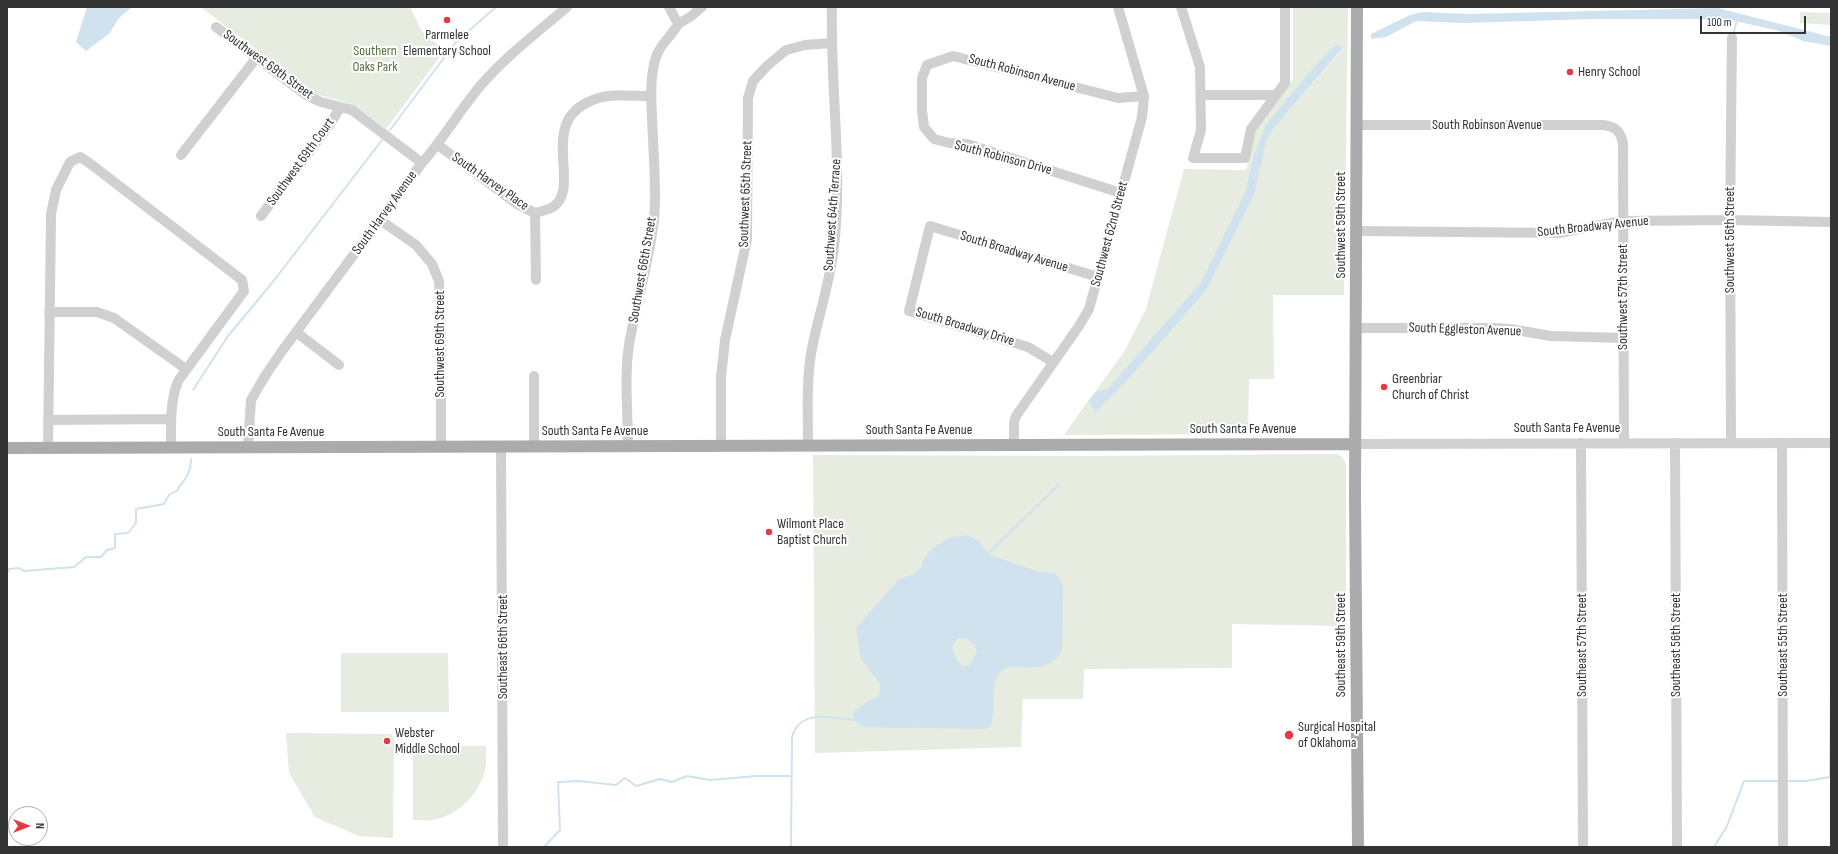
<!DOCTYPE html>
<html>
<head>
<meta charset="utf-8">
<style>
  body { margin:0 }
  #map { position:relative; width:1838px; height:854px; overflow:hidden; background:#fff; font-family:"Sofia Sans Condensed",sans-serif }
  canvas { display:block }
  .frame { position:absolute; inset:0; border:8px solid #333; pointer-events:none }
  .north { position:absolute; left:8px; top:806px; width:40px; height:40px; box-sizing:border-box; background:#fff; border:1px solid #adadad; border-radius:50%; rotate:90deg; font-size:11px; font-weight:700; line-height:16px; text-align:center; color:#333 }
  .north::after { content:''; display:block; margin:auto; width:14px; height:18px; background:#e63946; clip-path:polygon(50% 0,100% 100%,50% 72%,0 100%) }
  .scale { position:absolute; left:1700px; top:16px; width:106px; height:18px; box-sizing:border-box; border:2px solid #333; border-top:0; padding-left:5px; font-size:12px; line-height:14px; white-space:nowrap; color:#333; -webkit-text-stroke:3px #fff; paint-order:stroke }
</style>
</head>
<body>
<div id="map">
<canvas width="1838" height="854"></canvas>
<div class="frame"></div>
<div class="north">N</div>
<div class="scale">100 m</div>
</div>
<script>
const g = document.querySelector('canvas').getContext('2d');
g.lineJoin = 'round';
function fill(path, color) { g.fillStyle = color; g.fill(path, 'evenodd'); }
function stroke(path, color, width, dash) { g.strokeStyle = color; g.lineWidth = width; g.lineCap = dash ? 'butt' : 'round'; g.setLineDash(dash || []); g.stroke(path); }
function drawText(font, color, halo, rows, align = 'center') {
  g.font = font + ' "Sofia Sans Condensed",sans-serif'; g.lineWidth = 4; g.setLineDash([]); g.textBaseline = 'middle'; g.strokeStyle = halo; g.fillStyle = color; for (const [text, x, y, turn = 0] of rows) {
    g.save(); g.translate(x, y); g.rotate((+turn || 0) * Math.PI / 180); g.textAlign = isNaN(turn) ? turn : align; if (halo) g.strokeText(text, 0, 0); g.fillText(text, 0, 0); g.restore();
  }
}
fill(new Path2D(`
  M201 7H410L422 32 445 50 386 129C373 119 360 108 344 102 333 98 322 97 311 92Z
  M1293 7H1348L1344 295H1273L1274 379H1249L1248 434 1064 435 1088 401 1096 412 1126 382 1206 291 1254 195 1267 140 1273 129 1343 49 1339 44 1265 126 1253 158 1245 192 1201 282 1107 389 1095 392 1124 352 1146 309 1184 169 1246 170 1255 132 1293 79Z
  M1800 12 1831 13V25L1800 23Z
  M1337 454 1341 456 1346 463V626L1232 624V668L1084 669 1083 699H1023L1021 747 815 753 813 455 1087 456Z
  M341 653H448L449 712H341Z
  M286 733 391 734 394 740 393 838 359 836 315 817 289 773Z
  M420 746H486C486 756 487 767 483 777 475 798 455 817 432 820 426 821 419 820 413 820V750Z`), '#e6ecdf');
fill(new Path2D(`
  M87 7H132L119 18 109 34 86 51 76 42Z
  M1718 8 1831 37V46L1803 41 1779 31 1727 19H1593L1464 23 1416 21 1386 37 1371 39V34L1410 15 1423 12 1469 14Z
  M1339 44 1343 48 1273 129 1267 140 1254 195 1206 291 1126 382 1096 412 1088 401 1095 392 1107 389 1201 282 1245 192 1253 158 1265 126 1301 82 1330 50Z
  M967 535 978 540 988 554 1038 572 1055 573 1063 584 1062 650C1048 673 1030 667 1007 667 987 677 997 707 991 726L984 729 864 727 854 721 853 713C861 705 870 701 879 695L880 684 861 659 856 628 900 578 913 575 922 566 923 560 931 550 948 538ZM959 638 967 639 975 645 977 652 969 666H962C954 657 947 647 959 638Z`), '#cfe2ee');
stroke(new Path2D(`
  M1733 35 1737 20
  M390 130 455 43 496 7
  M193 390 228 336 272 283 382 140
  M987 555 1059 484
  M7 573 9 569 19 568 24 571 74 567 86 557H101L107 550 115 548V534L128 533 136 523V509L164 504 169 495 178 490V488C186 479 191 472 191 459
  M1787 781H1806L1830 777 1831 683
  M544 847 560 830 558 782 578 781 616 785 625 778 636 786 660 779 672 782 687 776 710 780 756 776H791
  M791 847 792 737C800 708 832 718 855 720
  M1714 847 1727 826 1744 781H1780`), '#cfe2ee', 2);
stroke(new Path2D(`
  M1181 7 1200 67 1201 130 1193 158H1245L1251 129 1285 83V7
  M678 24 690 17 702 7
  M216 27 306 95 321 102 352 110 422 163
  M1201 95H1276
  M1357 125H1602C1615 126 1621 131 1623 144L1624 443
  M438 145 517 204 535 213C541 211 548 210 553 207 583 187 536 121 593 100 610 93 633 96 651 96
  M181 155 257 57
  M1121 193 967 144 949 143 934 139 924 127 922 110V78L927 65 953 56 1118 98 1144 96
  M535 213 536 280
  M261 216 330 124 340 108
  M380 220 416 245 432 264 439 281 441 335V446
  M1355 231 1559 233 1622 221 1730 220 1831 222
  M49 312H97L114 318 186 369
  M1355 328H1495L1510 329 1551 336 1623 338
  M296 332 339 365
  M1053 362 1028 347 909 311 930 226 1098 277
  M534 376V446
  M48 420 171 419
  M1581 443 1583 847
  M1675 443 1677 847
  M1731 443 1730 220 1732 38
  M1782 443 1783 847
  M1355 444 1831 443
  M721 445V377L725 340 747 239 748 98 753 81 767 66 786 50 805 45 831 43
  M808 445C808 413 806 380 812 348 819 314 830 282 834 247 843 167 830 87 832 7
  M1014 445V422L1016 416 1079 326 1089 309 1142 117 1144 96 1141 86 1118 7
  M501 446 503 847
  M628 446C628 413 624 378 629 345 636 303 649 263 654 220 657 186 653 151 652 117 651 97 650 76 656 57 660 44 672 36 678 24L669 7
  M248 447 251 400 265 376 282 351 422 163C444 138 460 110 481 85 506 56 538 32 567 7
  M48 448 51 214 56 190 70 162 80 157 88 162 242 280 244 291 178 381C170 401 171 425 171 447`), '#d0d0d0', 10);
stroke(new Path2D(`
  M1357 7 1355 495 1358 847
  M7 448 1355 444`), '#ababab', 12);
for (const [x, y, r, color] of [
  [447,20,4,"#e63946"],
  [1570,72,4,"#e63946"],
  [1384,387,4,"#e63946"],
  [769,532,4,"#e63946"],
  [1289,735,5,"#e63946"],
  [387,741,4,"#e63946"]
]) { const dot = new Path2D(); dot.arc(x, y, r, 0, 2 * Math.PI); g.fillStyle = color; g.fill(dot); stroke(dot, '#fff', 1.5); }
drawText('14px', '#333', '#fff', [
  ["Parmelee",447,35,"center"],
  ["Elementary School",447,51,"center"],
  ["Henry School",1578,72],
  ["Greenbriar",1392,379],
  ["Church of Christ",1392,395],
  ["Wilmont Place",777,524],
  ["Baptist Church",777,540],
  ["Surgical Hospital",1298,727],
  ["of Oklahoma",1298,743],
  ["Webster",395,733],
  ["Middle School",395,749]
], 'left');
drawText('14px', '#56703f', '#fff', [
  ["Southern",375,51],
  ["Oaks Park",375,67]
]);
drawText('14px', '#333', '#fff', [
  ["Southwest 69th Street",268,65,36],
  ["South Robinson Avenue",1022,73,15],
  ["South Robinson Avenue",1487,125],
  ["South Robinson Drive",1003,158,15],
  ["Southwest 69th Court",301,162,-54],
  ["South Harvey Place",490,182,35],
  ["Southwest 65th Street",746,194,-88],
  ["South Harvey Avenue",385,213,-54],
  ["Southwest 64th Terrace",833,215,-86],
  ["Southwest 59th Street",1341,225,-90],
  ["South Broadway Avenue",1593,227,-6],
  ["Southwest 62nd Street",1110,234,-75],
  ["Southwest 56th Street",1730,240,-90],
  ["South Broadway Avenue",1014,252,17],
  ["Southwest 66th Street",643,270,-80],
  ["Southwest 57th Street",1623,297,-90],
  ["South Broadway Drive",965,327,17],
  ["South Eggleston Avenue",1465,330,2],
  ["Southwest 69th Street",440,344,-90],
  ["South Santa Fe Avenue",1567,428],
  ["South Santa Fe Avenue",1243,429],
  ["South Santa Fe Avenue",919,430],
  ["South Santa Fe Avenue",595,431],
  ["South Santa Fe Avenue",271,432],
  ["Southeast 59th Street",1341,645,-90],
  ["Southeast 57th Street",1582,645,-90],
  ["Southeast 56th Street",1676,645,-90],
  ["Southeast 55th Street",1783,645,-90],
  ["Southeast 66th Street",503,647,-90]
]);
</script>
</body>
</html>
